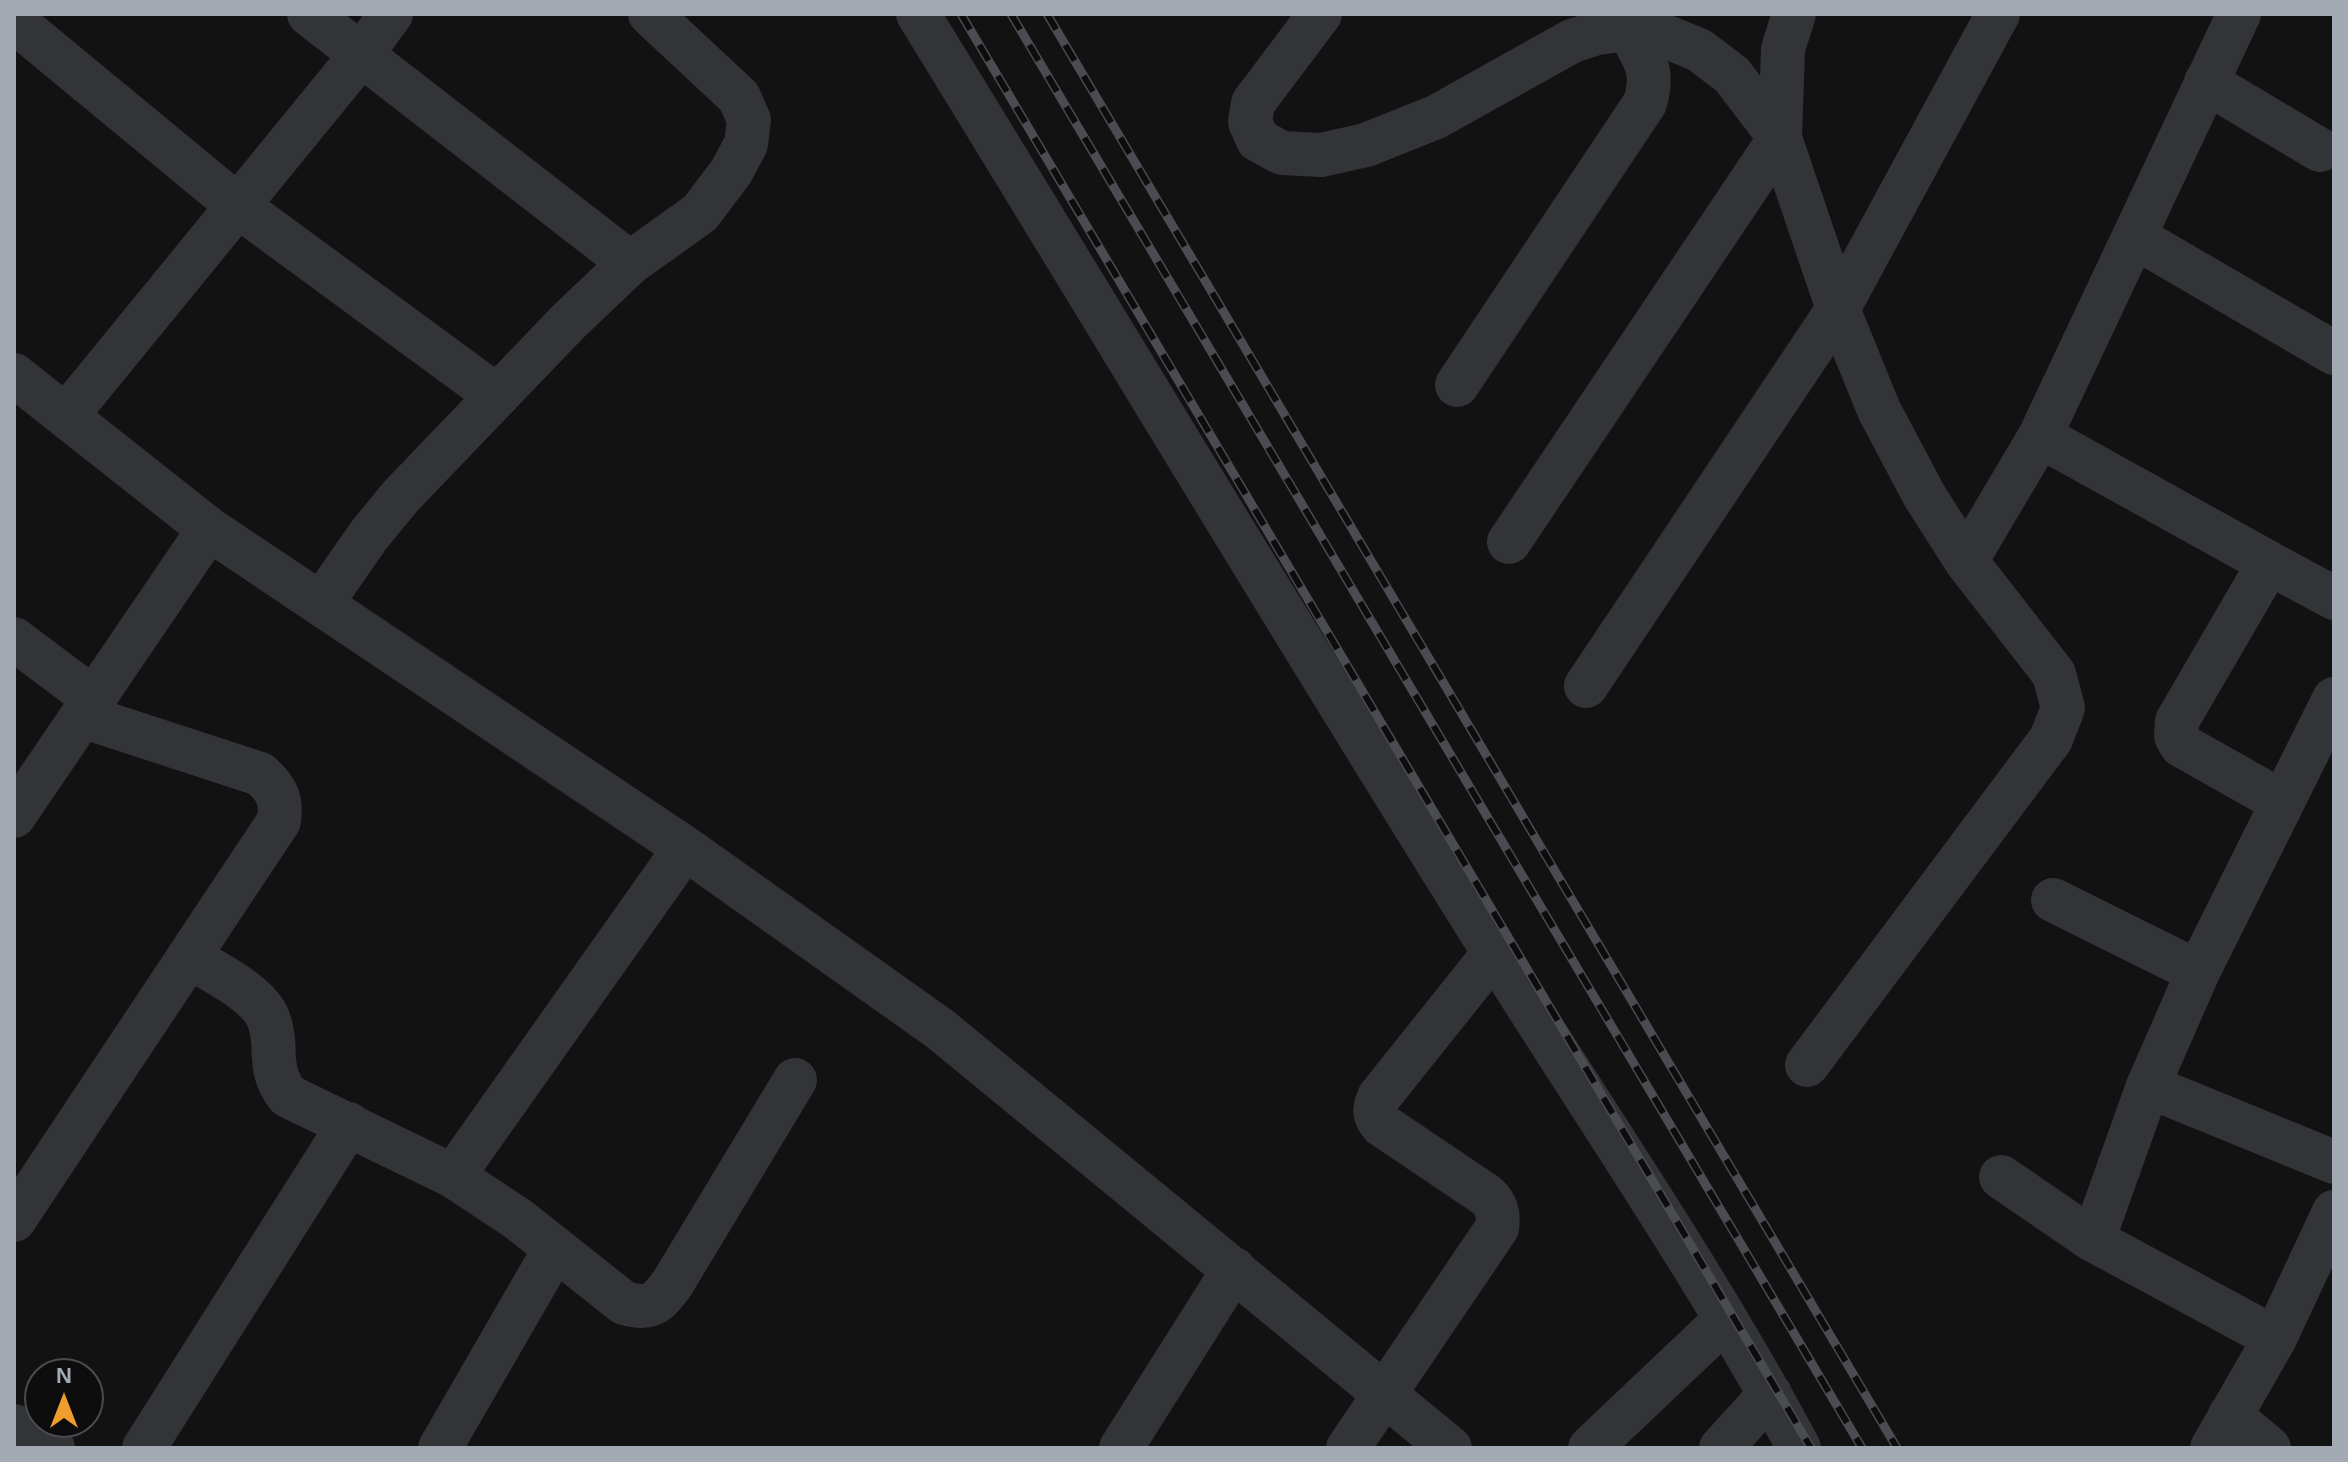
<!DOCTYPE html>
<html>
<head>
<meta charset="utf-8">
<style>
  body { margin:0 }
  #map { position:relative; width:2348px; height:1462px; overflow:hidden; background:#121213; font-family:Arial,sans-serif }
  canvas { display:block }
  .frame { position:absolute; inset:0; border:16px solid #a3aab4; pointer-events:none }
  .north { position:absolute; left:24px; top:1358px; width:80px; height:80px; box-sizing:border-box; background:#0d0d0e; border:2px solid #494c50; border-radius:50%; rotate:0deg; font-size:22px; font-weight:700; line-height:32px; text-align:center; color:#a3aab4 }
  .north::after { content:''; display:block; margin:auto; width:28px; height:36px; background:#ef9e2e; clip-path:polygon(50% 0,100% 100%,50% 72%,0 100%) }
</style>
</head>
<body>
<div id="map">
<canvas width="2348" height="1462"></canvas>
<div class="frame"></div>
<div class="north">N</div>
</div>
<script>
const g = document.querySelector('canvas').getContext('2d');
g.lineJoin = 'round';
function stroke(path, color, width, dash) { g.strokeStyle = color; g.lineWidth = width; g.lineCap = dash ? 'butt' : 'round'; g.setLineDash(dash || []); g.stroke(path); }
stroke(new Path2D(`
  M309 14 630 263
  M918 14C1110 326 1298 641 1493 951 1596 1116 1707 1276 1799 1448
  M1320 14 1253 103 1250 122 1258 140 1282 153 1321 155 1366 145 1436 117 1572 41 1597 33 1628 29 1660 34 1699 50 1732 75 1780 138 1838 309 1998 14
  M14 21 238 206 497 396
  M2206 82 2320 150
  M2135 237 2334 353
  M14 375 209 529
  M1457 385 1645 103C1655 70 1644 58 1628 29
  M66 416 361 55 391 14
  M2040 436 2269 563
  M1509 542 1780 138 1783 49 1794 14
  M1966 561 2040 436 2239 14
  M321 604 369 535 401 496 568 322 630 263 700 213 731 172 746 144 749 120 739 97 650 14
  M14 639 94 699
  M1586 686 1838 309
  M2334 699 2198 972 2148 1086 2334 1162
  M2282 802 2181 745 2176 736 2177 721 2269 563 2334 598
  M14 816 209 529 685 848 940 1029 1450 1448
  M2053 900 2198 972
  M189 957C212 971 258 993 268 1018 280 1047 265 1067 288 1096L453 1176 518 1219 624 1303C650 1310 656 1305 672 1284L795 1080
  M1807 1065 2051 739 2063 708 2054 674 1966 561 1924 495 1879 410 1838 309
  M453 1176 685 848
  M2001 1177 2093 1240 2275 1338
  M14 1220 279 821C282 799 277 789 260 774L82 716
  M2093 1240 2148 1086
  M2230 1415 2269 1448
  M14 1426 53 1448
  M144 1448 349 1124
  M440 1448 555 1249
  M1121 1448 1234 1269
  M1348 1448 1497 1228C1499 1213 1497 1205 1486 1195L1382 1125C1373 1115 1374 1109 1379 1097L1494 953
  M1590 1448 1725 1320
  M1721 1448 1770 1394
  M2212 1448 2275 1338 2334 1212`), '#333438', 44);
const rail = new Path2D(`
  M961 14 1811 1448
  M1011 14 1862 1448
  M1047 14 1897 1448`);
stroke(rail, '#4a4c51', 9);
stroke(rail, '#0d0d0e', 6, [18]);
</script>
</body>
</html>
